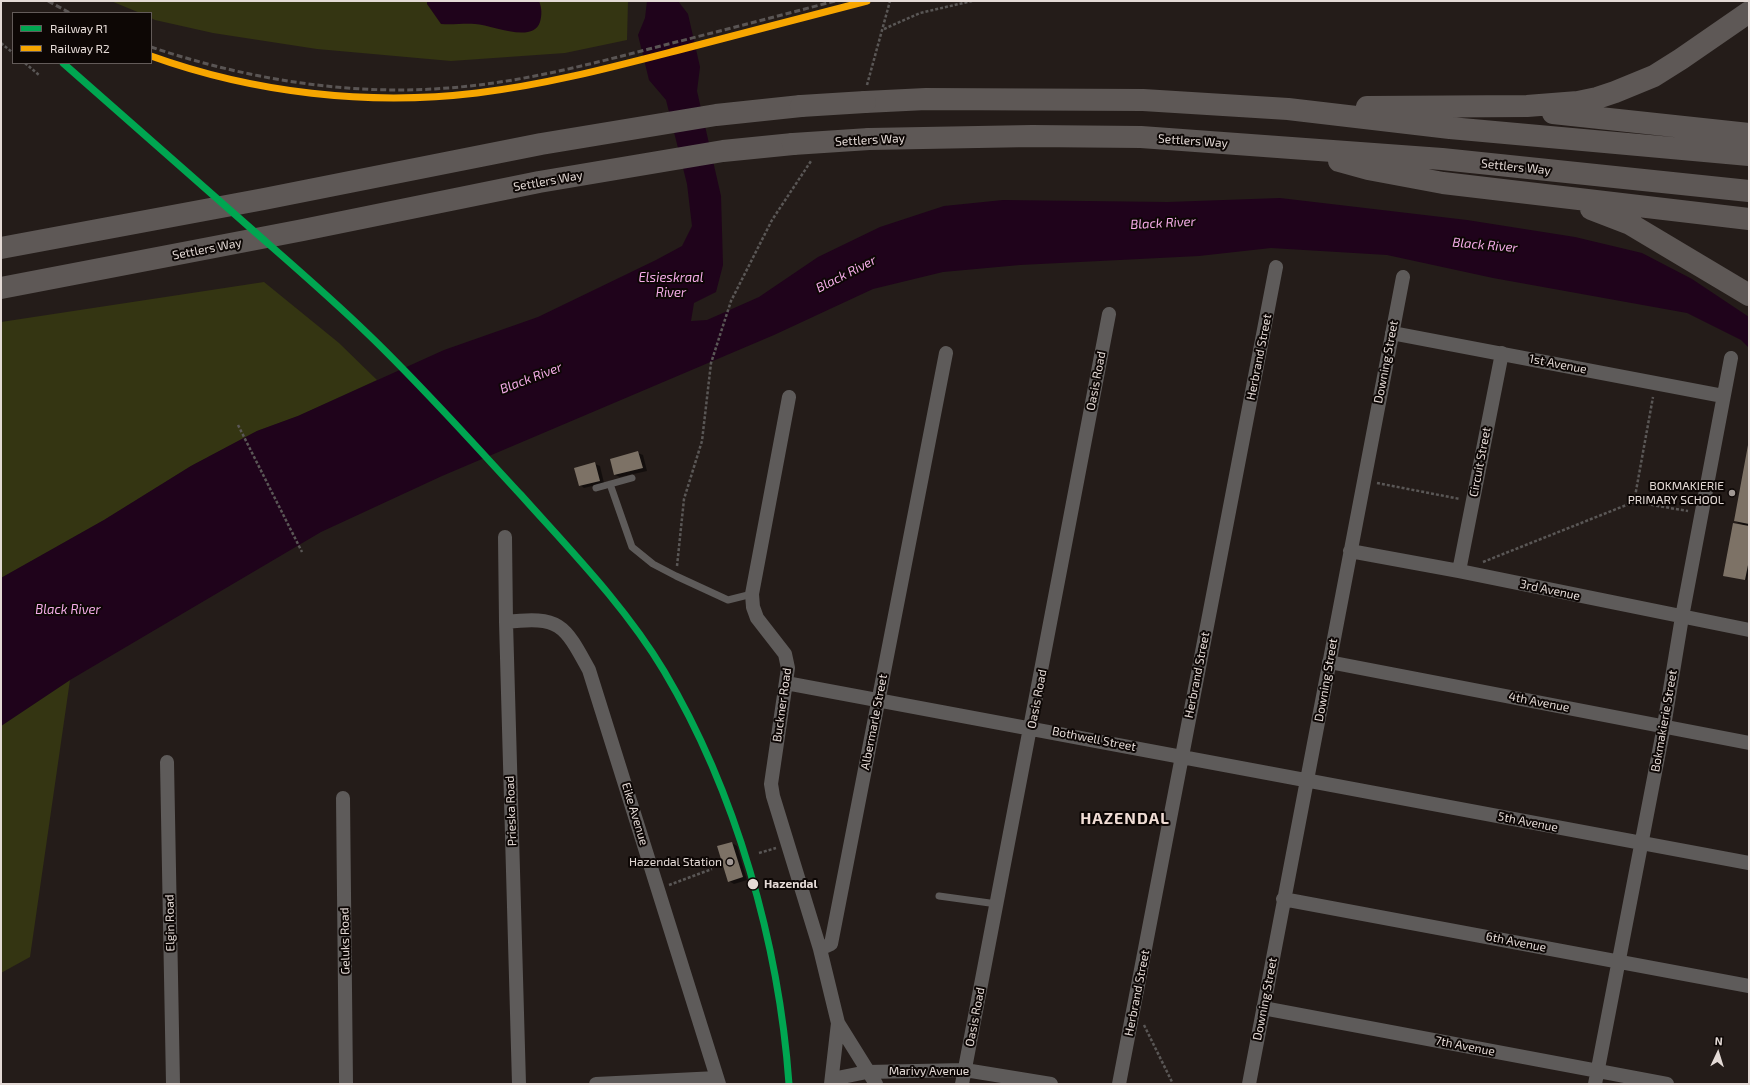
<!DOCTYPE html>
<html>
<head>
<meta charset="utf-8">
<style>
  body { margin:0 }
  #map { position:relative; width:1750px; height:1085px; overflow:hidden; background:#241c19; font-family:"Exo 2",sans-serif }
  canvas { display:block }
  .frame { position:absolute; inset:0; border:2px solid #e4dad6; pointer-events:none }
  .legend { position:absolute; left:12px; top:12px; width:140px; height:52px; box-sizing:border-box; background:#0d0705; border:1px solid #635b59; margin:0; padding:5px 7px; list-style:none; font-size:12px; color:#e4dad6 }
  .legend li { display:flex; align-items:center; gap:8px; height:20px }
  .legend b { width:20px; border:1px solid #635b59 }
  .north { position:absolute; left:1698px; top:1033px; width:40px; height:40px; -webkit-text-stroke:3px #0d0705; paint-order:stroke; rotate:4deg; font-size:11px; font-weight:700; line-height:16px; text-align:center; color:#e4dad6 }
  .north::after { content:''; display:block; margin:auto; width:14px; height:18px; background:#e4dad6; clip-path:polygon(50% 0,100% 100%,50% 72%,0 100%) }
</style>
</head>
<body>
<div id="map">
<canvas width="1750" height="1085"></canvas>
<div class="frame"></div>
<ul class="legend">
<li><b style="height:5px;background:#00a651"></b>Railway R1</li>
<li><b style="height:5px;background:#f7a600"></b>Railway R2</li>
</ul>
<div class="north">N</div>
</div>
<script>
const g = document.querySelector('canvas').getContext('2d');
g.lineJoin = 'round';
function fill(path, color) { g.fillStyle = color; g.fill(path, 'evenodd'); }
function stroke(path, color, width, dash) { g.strokeStyle = color; g.lineWidth = width; g.lineCap = dash ? 'butt' : 'round'; g.setLineDash(dash || []); g.stroke(path); }
function drawText(font, color, halo, rows, align = 'center') {
  g.font = font + ' "Exo 2",sans-serif'; g.lineWidth = 4; g.setLineDash([]); g.textBaseline = 'middle'; g.strokeStyle = halo; g.fillStyle = color; for (const [text, x, y, turn = 0] of rows) {
    g.save(); g.translate(x, y); g.rotate((+turn || 0) * Math.PI / 180); g.textAlign = isNaN(turn) ? turn : align; if (halo) g.strokeText(text, 0, 0); g.fillText(text, 0, 0); g.restore();
  }
}
fill(new Path2D(`
  M111 1H628L627 40 565 53 451 61 317 49 213 33 155 20 151 18V13H140Z
  M264 282 339 343 377 380 298 416 257 431 191 466 104 520 1 578V322Z
  M70 680 30 957 1 973V726Z`), '#343512');
fill(new Path2D(`
  M427 1H539C542 8 542 15 540 22 533 44 492 25 475 24 464 23 453 25 441 24L427 4Z
  M647 1H678L688 14 700 67 697 91 721 196 723 265 716 292 694 303 691 321 707 320 759 297 818 257 880 227 944 206 1003 200 1168 202 1280 198 1467 220 1575 237 1642 253 1692 279 1749 317V348L1741 340 1687 313 1493 278 1387 255 1271 248 1199 256 1020 265 943 272 873 289 774 335 442 476 321 532 70 680 1 726V578L104 520 191 466 257 431 298 416 444 350 538 317 656 260 682 246 692 226 687 184 666 100 649 80 638 35 645 18Z`), '#1f031b');
fill(new Path2D(`
  M1749 447V570L1747 580 1726 576 1744 526 1735 521Z
  M638 453 643 455 647 471 620 477 615 475Z
  M595 464 600 466 604 483 584 488 580 485Z
  M732 843 737 846 747 880 734 884 729 881 718 847Z`), '#0007');
fill(new Path2D(`
  M1748 445H1749V524L1734 521Z
  M638 451 643 468 614 475 610 459Z
  M595 462 600 481 579 486 574 468Z
  M1733 523 1749 526V560L1745 580 1723 576Z
  M732 842 743 877 728 882 717 846Z`), '#7d7266');
stroke(new Path2D(`
  M884 29 920 13 972 1
  M1 43 13 53
  M25 63 39 75
  M867 85 890 1
  M238 425 302 552
  M1377 483 1460 499
  M1634 502 1653 397
  M1483 562 1634 502 1688 511
  M677 566 684 499 702 441 711 363 731 301 772 220 811 161
  M759 853 776 848
  M669 885 712 869
  M1144 1025 1173 1084`), '#5a5756', 2.5, [3, 2]);
stroke(new Path2D(`
  M610 484 632 547 653 564 676 576 728 600 752 594
  M596 488 632 478
  M939 896 997 904`), '#5e5b5a', 7);
stroke(new Path2D(`
  M1392 333 1723 396
  M789 397 752 594 753 607 757 618 785 654 788 668 771 784 773 796 820 949 838 1023 831 1084
  M505 537 506 622 519 1084
  M1350 551 1459 571 1749 630
  M1459 571 1502 353
  M506 622C560 616 564 624 589 670L719 1084
  M1329 662 1749 743
  M786 683 1749 863
  M167 762 173 1084
  M343 798 346 1084
  M1283 899 1749 986
  M820 949 831 944 946 353
  M1263 1008 1667 1084
  M838 1023 876 1084
  M832 1079 867 1072 965 1070 1051 1084
  M596 1084 717 1078
  M962 1084 1109 314
  M1119 1084 1276 267
  M1249 1084 1403 277
  M1595 1084 1664 726 1682 617 1731 358`), '#5e5b5a', 14);
stroke(new Path2D(`
  M865 102 926 99 1143 100 1288 109 1450 128 1749 155
  M1367 107 1527 106 1578 102 1597 98 1615 92 1654 76 1681 59 1749 12
  M1553 113 1749 134
  M869 139 1032 136 1141 137 1442 159 1749 191
  M1339 161 1368 169 1443 183 1749 219
  M1591 209 1630 224 1749 295
  M1 248 264 199 541 144 716 115 801 106
  M1 288 303 230 539 182 723 151 793 144`), '#5e5856', 22);
stroke(new Path2D(`
  M48 1 70 13
  M151 47C246 79 348 96 448 88 515 83 580 67 645 50 708 34 771 18 835 1`), '#5a5554', 3, [6, 3]);
stroke(new Path2D(`
  M801 106 865 102
  M793 144 869 139`), '#5e5856', 22);
stroke(new Path2D(`
  M63 63C122 115 180 166 239 218 282 256 327 294 369 335 422 386 471 441 521 495 571 551 625 606 664 671 736 792 779 944 789 1084`), '#00a651', 7);
stroke(new Path2D(`
  M151 56C254 93 368 106 477 93 544 85 609 68 675 51 739 34 803 18 867 1`), '#f7a600', 7);
for (const [x, y, r, color] of [
  [1732,493,4,"#a19894"],
  [730,862,4,"#a19894"],
  [753,884,6,"#e4dad6"]
]) { const dot = new Path2D(); dot.arc(x, y, r, 0, 2 * Math.PI); g.fillStyle = color; g.fill(dot); stroke(dot, '#0d0705', 1.5); }
drawText('12px', '#e4dad6', '#0d0705', [
  ["Settlers Way",870,140,-3],
  ["Settlers Way",1193,141,4],
  ["Settlers Way",1516,167,6],
  ["Settlers Way",548,181,-10],
  ["Settlers Way",207,249,-11],
  ["Herbrand Street",1259,357,-79],
  ["Downing Street",1386,362,-79],
  ["1st Avenue",1558,364,11],
  ["Oasis Road",1096,381,-79],
  ["Circuit Street",1480,462,-79],
  ["3rd Avenue",1550,590,12],
  ["Herbrand Street",1197,675,-79],
  ["Downing Street",1326,680,-80],
  ["Oasis Road",1037,699,-79],
  ["4th Avenue",1539,702,11],
  ["Buckner Road",782,705,-82],
  ["Bokmakierie Street",1664,721,-80],
  ["Albermarle Street",874,722,-79],
  ["Bothwell Street",1094,739,11],
  ["Prieska Road",511,811,-92],
  ["Eike Avenue",635,814,73],
  ["5th Avenue",1528,822,11],
  ["Elgin Road",170,923,-91],
  ["Geluks Road",345,941,-91],
  ["6th Avenue",1516,942,11],
  ["Herbrand Street",1137,993,-79],
  ["Downing Street",1265,999,-79],
  ["Oasis Road",975,1017,-79],
  ["7th Avenue",1465,1046,11],
  ["Marivy Avenue",929,1071]
]);
drawText('12px', '#e4dad6', '#0d0705', [
  ["BOKMAKIERIE",1724,486],
  ["PRIMARY SCHOOL",1724,500],
  ["Hazendal Station",722,862]
], 'right');
drawText('bold 12px', '#e4dad6', '#0d0705', [
  ["Hazendal",764,884]
], 'left');
drawText('italic 13px', '#f4ace7', '#0d0705', [
  ["Black River",1163,223,-3],
  ["Black River",1485,245,5],
  ["Black River",846,274,-27],
  ["Elsieskraal",671,278],
  ["River",671,293],
  ["Black River",531,378,-21],
  ["Black River",68,610]
]);
g.letterSpacing = '1px';
drawText('bold 16px', '#f0ddd5', '#0d0705', [
  ["HAZENDAL",1125,819]
]);
g.letterSpacing = '0px';
</script>
</body>
</html>
